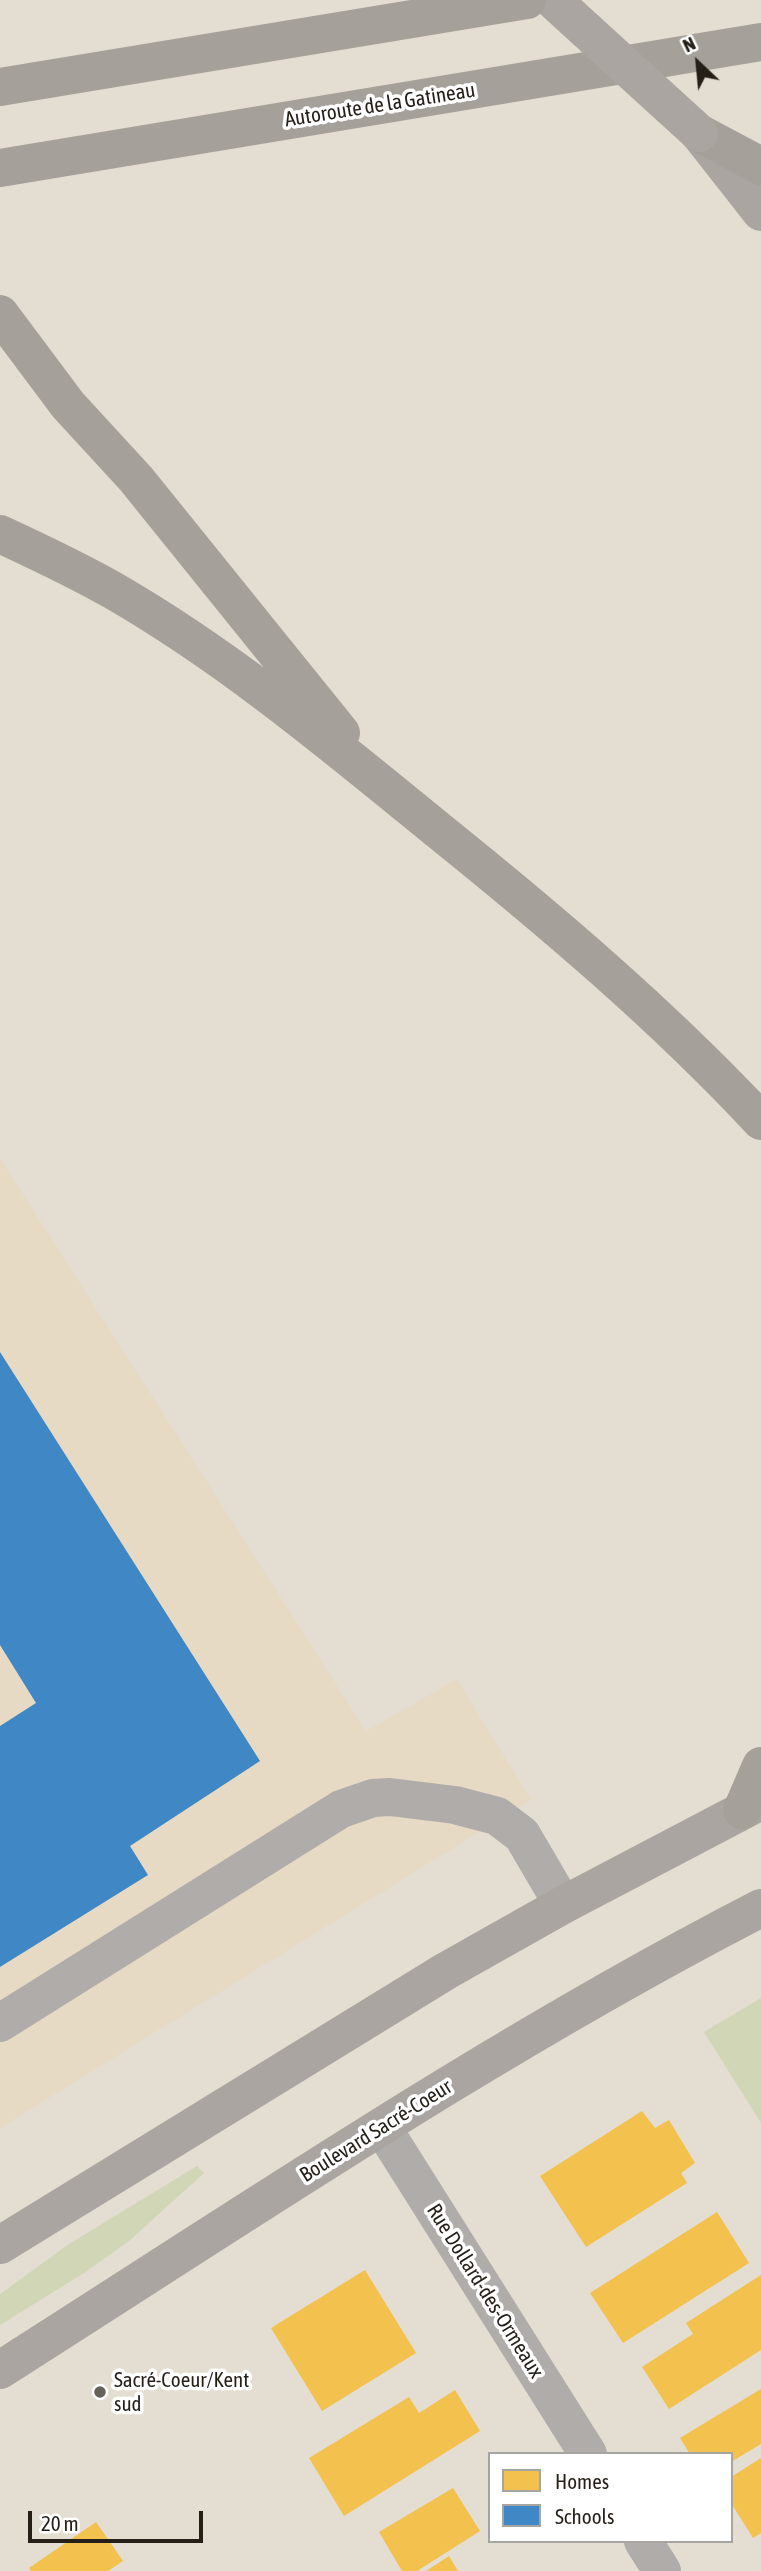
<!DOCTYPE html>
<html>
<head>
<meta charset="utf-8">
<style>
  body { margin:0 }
  #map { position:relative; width:761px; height:2571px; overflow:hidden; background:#e4ddd1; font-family:"Asap Condensed",sans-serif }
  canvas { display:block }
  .legend { position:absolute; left:488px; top:2452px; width:245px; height:91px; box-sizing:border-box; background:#fff; border:2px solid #a7a5a2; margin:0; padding:9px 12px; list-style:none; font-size:21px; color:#241f17 }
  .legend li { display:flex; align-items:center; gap:14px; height:35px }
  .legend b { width:35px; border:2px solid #a7a5a2 }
  .north { position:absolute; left:663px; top:28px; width:70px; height:70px; -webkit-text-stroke:5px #fff; paint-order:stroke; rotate:334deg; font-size:19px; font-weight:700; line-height:28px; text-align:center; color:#241f17 }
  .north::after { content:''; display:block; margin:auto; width:24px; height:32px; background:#241f17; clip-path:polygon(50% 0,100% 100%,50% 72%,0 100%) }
  .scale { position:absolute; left:28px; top:2511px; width:175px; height:32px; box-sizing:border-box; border:4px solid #241f17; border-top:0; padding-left:9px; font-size:21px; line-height:24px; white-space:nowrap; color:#241f17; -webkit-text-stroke:5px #fff; paint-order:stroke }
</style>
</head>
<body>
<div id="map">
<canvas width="761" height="2571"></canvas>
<ul class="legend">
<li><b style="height:19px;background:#f2c14e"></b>Homes</li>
<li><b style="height:19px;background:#3f88c5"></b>Schools</li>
</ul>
<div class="north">N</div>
<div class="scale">20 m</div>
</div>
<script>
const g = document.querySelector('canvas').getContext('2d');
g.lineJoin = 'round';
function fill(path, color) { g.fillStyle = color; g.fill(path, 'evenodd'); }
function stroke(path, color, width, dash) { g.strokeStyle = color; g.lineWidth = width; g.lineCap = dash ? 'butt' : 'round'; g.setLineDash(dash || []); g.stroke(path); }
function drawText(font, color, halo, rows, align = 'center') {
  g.font = font + ' "Asap Condensed",sans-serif'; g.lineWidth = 7; g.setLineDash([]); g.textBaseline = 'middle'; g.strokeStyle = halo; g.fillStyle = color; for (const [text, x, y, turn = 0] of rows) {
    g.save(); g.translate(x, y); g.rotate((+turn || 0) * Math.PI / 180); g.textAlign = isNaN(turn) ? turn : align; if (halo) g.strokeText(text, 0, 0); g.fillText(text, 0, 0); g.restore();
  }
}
fill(new Path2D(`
  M0 1158 366 1731 457 1679 531 1800 0 2128Z`), '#e6dac4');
fill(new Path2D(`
  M761 1998V2123L704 2032Z
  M197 2166 204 2173 129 2241 84 2273 0 2325V2294L69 2244Z`), '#d1d6b6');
fill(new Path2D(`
  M642 2111 655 2128 669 2120 695 2163 681 2173 687 2183 586 2247 540 2176Z
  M717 2212 749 2263 623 2343 590 2293Z
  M365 2270 416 2353 322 2411 271 2328Z
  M761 2275V2350L669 2409 642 2367 693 2334 686 2323Z
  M761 2389V2444L731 2462V2454H690L680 2438Z
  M455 2390 480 2431 344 2516 309 2458 409 2397 419 2413Z
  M761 2458V2533L753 2538 731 2503V2477Z
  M453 2488 480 2531 417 2571H402L379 2532Z
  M96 2522 123 2561 108 2571H31L29 2568Z
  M449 2556 458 2571H426Z`), '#f2c14e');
fill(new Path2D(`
  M0 1352 260 1761 130 1846 148 1875 0 1967V1726L36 1703 0 1645Z`), '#3f88c5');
stroke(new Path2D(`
  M0 2023 341 1809 373 1798 390 1797 455 1805 497 1816 522 1835 563 1905
  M382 2127 588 2454
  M643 2541 662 2571`), '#b0acaa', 38);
stroke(new Path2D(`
  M553 0 587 31
  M699 133 761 212
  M0 2245 446 1971 563 1905 761 1801
  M0 2370C250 2211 497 2044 761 1908`), '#aaa5a1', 38);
stroke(new Path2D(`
  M0 87 527 0
  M699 133 761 166
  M0 168 761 42
  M0 314 68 405 136 479 341 733
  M0 534C39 552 77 570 114 591 230 658 335 746 438 830 551 921 662 1015 761 1121
  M742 1810 761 1766`), '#a6a09b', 38);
stroke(new Path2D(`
  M587 31 699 133`), '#aaa5a1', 38);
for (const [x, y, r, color] of [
  [100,2392,7,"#676258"]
]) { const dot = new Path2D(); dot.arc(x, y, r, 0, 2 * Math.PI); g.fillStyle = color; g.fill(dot); stroke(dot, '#fff', 2.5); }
drawText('21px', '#241f17', '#fff', [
  ["Autoroute de la Gatineau",380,105,-9],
  ["Boulevard Sacré-Coeur",376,2131,-32],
  ["Rue Dollard-des-Ormeaux",485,2291,58]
]);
drawText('21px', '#241f17', '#fff', [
  ["Sacré-Coeur/Kent",114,2380],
  ["sud",114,2404]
], 'left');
</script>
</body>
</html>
